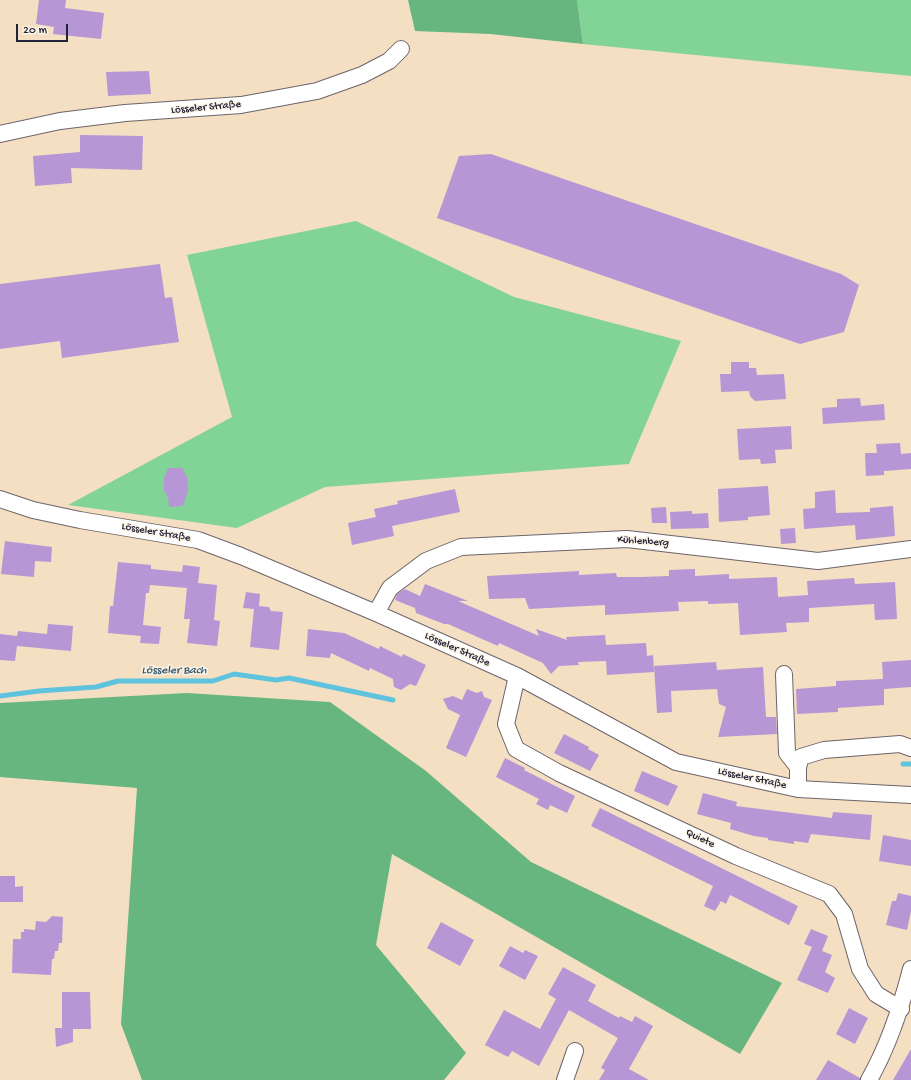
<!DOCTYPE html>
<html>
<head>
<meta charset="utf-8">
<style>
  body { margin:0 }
  #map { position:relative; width:911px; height:1080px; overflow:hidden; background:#f5dfc2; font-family:"Gochi Hand",sans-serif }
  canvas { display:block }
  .scale { position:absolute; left:16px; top:24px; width:52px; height:18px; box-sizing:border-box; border:2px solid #22223b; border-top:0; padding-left:5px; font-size:12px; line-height:14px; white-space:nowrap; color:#22223b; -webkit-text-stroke:3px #fcf5e5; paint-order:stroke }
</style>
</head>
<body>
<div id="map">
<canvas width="911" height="1080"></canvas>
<div class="scale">20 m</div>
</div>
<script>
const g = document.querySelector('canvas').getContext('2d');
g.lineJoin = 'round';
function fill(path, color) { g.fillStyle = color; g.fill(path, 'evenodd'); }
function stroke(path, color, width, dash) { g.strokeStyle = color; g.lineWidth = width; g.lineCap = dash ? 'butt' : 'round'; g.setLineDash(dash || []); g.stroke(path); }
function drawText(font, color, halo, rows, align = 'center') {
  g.font = font + ' "Gochi Hand",sans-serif'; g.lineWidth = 3; g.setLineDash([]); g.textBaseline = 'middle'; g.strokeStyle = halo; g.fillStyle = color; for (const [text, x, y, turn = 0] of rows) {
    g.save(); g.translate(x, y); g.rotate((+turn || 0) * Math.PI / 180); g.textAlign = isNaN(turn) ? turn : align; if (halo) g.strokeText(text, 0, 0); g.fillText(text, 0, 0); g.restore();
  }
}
fill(new Path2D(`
  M577 0H911V76L583 44Z
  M356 221 514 297 681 341 629 464 325 487 237 528 68 505 232 417 187 255Z`), '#81d496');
fill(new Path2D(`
  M408 0H577L583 44 490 34 415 31Z
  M187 693 330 702 426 771 531 862 782 983 740 1054 392 854 376 945 466 1053 444 1080H142L121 1024 137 788 0 777V703Z`), '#68b67f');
stroke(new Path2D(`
  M0 696 39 691 96 687 118 681H213L234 674 276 680 289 678 393 700
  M903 764H911`), '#60c3de', 5);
fill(new Path2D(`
  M39 0H66L65 8 104 13 101 39 53 34 54 27 36 24Z
  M149 71 151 94 108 96 106 72Z
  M80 135 143 136 142 170 71 168 72 183 35 186 33 156 80 152Z
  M491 154 841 274 859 285 844 332 800 344 437 218 459 156Z
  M160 264 165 298 172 297 179 342 62 358 60 341 0 349V284Z
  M731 362H749V368H756L757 375 784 374 786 399 755 401 750 396 749 391 721 392 720 374H731Z
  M860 398 861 406 884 404 885 420 823 424 822 408 837 407V399Z
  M791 426 792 449 775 450 776 463 761 464 760 459 739 460 737 429Z
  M900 443 901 454 911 453V469L884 471V475L866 476 865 453H877L876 444Z
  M168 468H182L187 477 188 490 183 506 169 507 168 497 164 491V478Z
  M768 486 770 515 748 517V520L719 522 718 489Z
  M455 489 460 512 392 526 394 536 352 545 348 523 376 517 374 509 398 504 397 501Z
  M835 490 836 513 870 512V508L893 506 895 536 856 540 855 525 804 529 803 509 815 508V492Z
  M666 507 667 523H652L651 508Z
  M692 511V514L708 513 709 528 671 529 670 512Z
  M795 528 796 543 781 544 780 529Z
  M5 541 52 547 51 562 35 561 34 577 1 574Z
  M118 562 151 565V569L182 572 183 565 200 567 198 583 217 585 214 620 220 621 217 646 187 643 190 619H184L187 588 150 585 149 593H146L143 625 161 627 159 644 140 643 141 636 108 633 110 606H113Z
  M695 569V576L729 574V579L777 577 778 597 808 595 807 581 854 578 855 584 895 582 897 619 875 620 874 604 809 608V622L786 623 787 632 740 635 738 603 708 604V601L678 602 679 611 605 615V605L529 609 525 598 489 599 487 576 579 571V575L616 573 617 577H642L669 576V570Z
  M425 584 468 601H458L539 636 536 629 567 640 566 637 605 635 606 645 646 643 647 656 653 655 654 672 607 675 606 661 578 662 579 665 559 666 551 674 543 663 499 643 498 646 448 624H444L416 613 415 608 395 600 397 594 405 589 420 596Z
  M246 592 260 594 259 606 269 607 271 611 283 612 279 650 250 647 254 609 243 608Z
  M48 624 73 626 71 651 17 646 15 661 0 660V634L17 636 18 631 47 634Z
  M308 629 344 633 379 649 380 646 402 657 403 654 426 665 416 686 410 684 401 690 394 687 393 679 370 668 369 671 331 653 330 658 306 656Z
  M911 660V687L884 689V705L838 708V712L797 714 796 689 836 686V681L883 679 882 662Z
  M716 662 717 670 763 667 766 717H776L777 734 718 737 726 707 719 704 717 689 671 691 672 712 657 713 654 666Z
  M467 689 477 693 482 691 484 697 492 700 466 757 446 748 460 715 448 709 443 699 453 696 462 700Z
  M564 734 589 747 588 749 599 755 590 771 554 753Z
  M505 758 525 768 524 770 575 796 567 813 550 805 548 810 536 804 539 799 496 777Z
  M642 771 678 786 668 806 634 791Z
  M703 793 737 802 736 806 832 818 833 812 872 815 870 840 811 834 808 843 794 841V844L768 840V838L754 836 730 829 731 823 697 814Z
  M600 808 798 906 789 925 730 895 726 904 721 901 715 911 704 906 713 886 591 826Z
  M883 835 911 840V866L879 861Z
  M0 876H15V887L23 886V902H0Z
  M898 893 911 896V911L907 930 886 925 892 901H896Z
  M52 916 63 917 62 943H59L58 951H55L54 959H52L51 975 12 973 13 939H21V932H24V929L35 930 36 921 46 922Z
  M441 922 474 940 460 966 427 948Z
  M811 929 828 936 822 951 832 955 825 972 835 978 828 993 797 980 812 947 804 944Z
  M510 946 523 953 525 950 538 956 525 980 499 966Z
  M563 967 596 985 588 1001 619 1018 620 1016 632 1022 635 1016 653 1026 629 1069 649 1080H599L605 1070 601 1068 618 1038 569 1010 539 1066 512 1051 508 1057 485 1045 504 1010 540 1029 556 999 548 994Z
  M62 992H90L91 1029H73V1042L56 1047 55 1028H62Z
  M849 1008 868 1018 855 1044 836 1034Z
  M911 1049V1080H893Z
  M828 1060 860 1078V1080H816Z`), '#b696d5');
const minor = new Path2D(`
  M0 134 60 121 125 113 241 105 317 91 362 75 389 61 401 49
  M0 499 33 510 80 520 198 540 241 556 376 613 517 676 676 762 798 789 911 795
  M376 613 390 588 426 561 461 547 627 539 818 561 911 549
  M784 674 787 753 798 767
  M517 676 506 724 516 749 559 773 736 856 829 894 844 914 860 969 876 994 901 1009
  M798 789V767L801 757 824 750 900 744 911 748
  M565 1080 575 1051
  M869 1080C889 1045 901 1008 911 969`);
stroke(minor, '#6c646a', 18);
stroke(minor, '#fff', 16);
drawText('11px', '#22223b', '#fcf5e5', [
  ["Lösseler Straße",206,108,-5],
  ["Lösseler Straße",156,533,10],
  ["Kühlenberg",643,542,4],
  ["Lösseler Straße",457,650,24],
  ["Lösseler Straße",752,779,12],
  ["Quiete",700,839,25]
]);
drawText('italic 12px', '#385a74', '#fcf5e5', [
  ["Lösseler Bach",174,671]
]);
</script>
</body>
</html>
